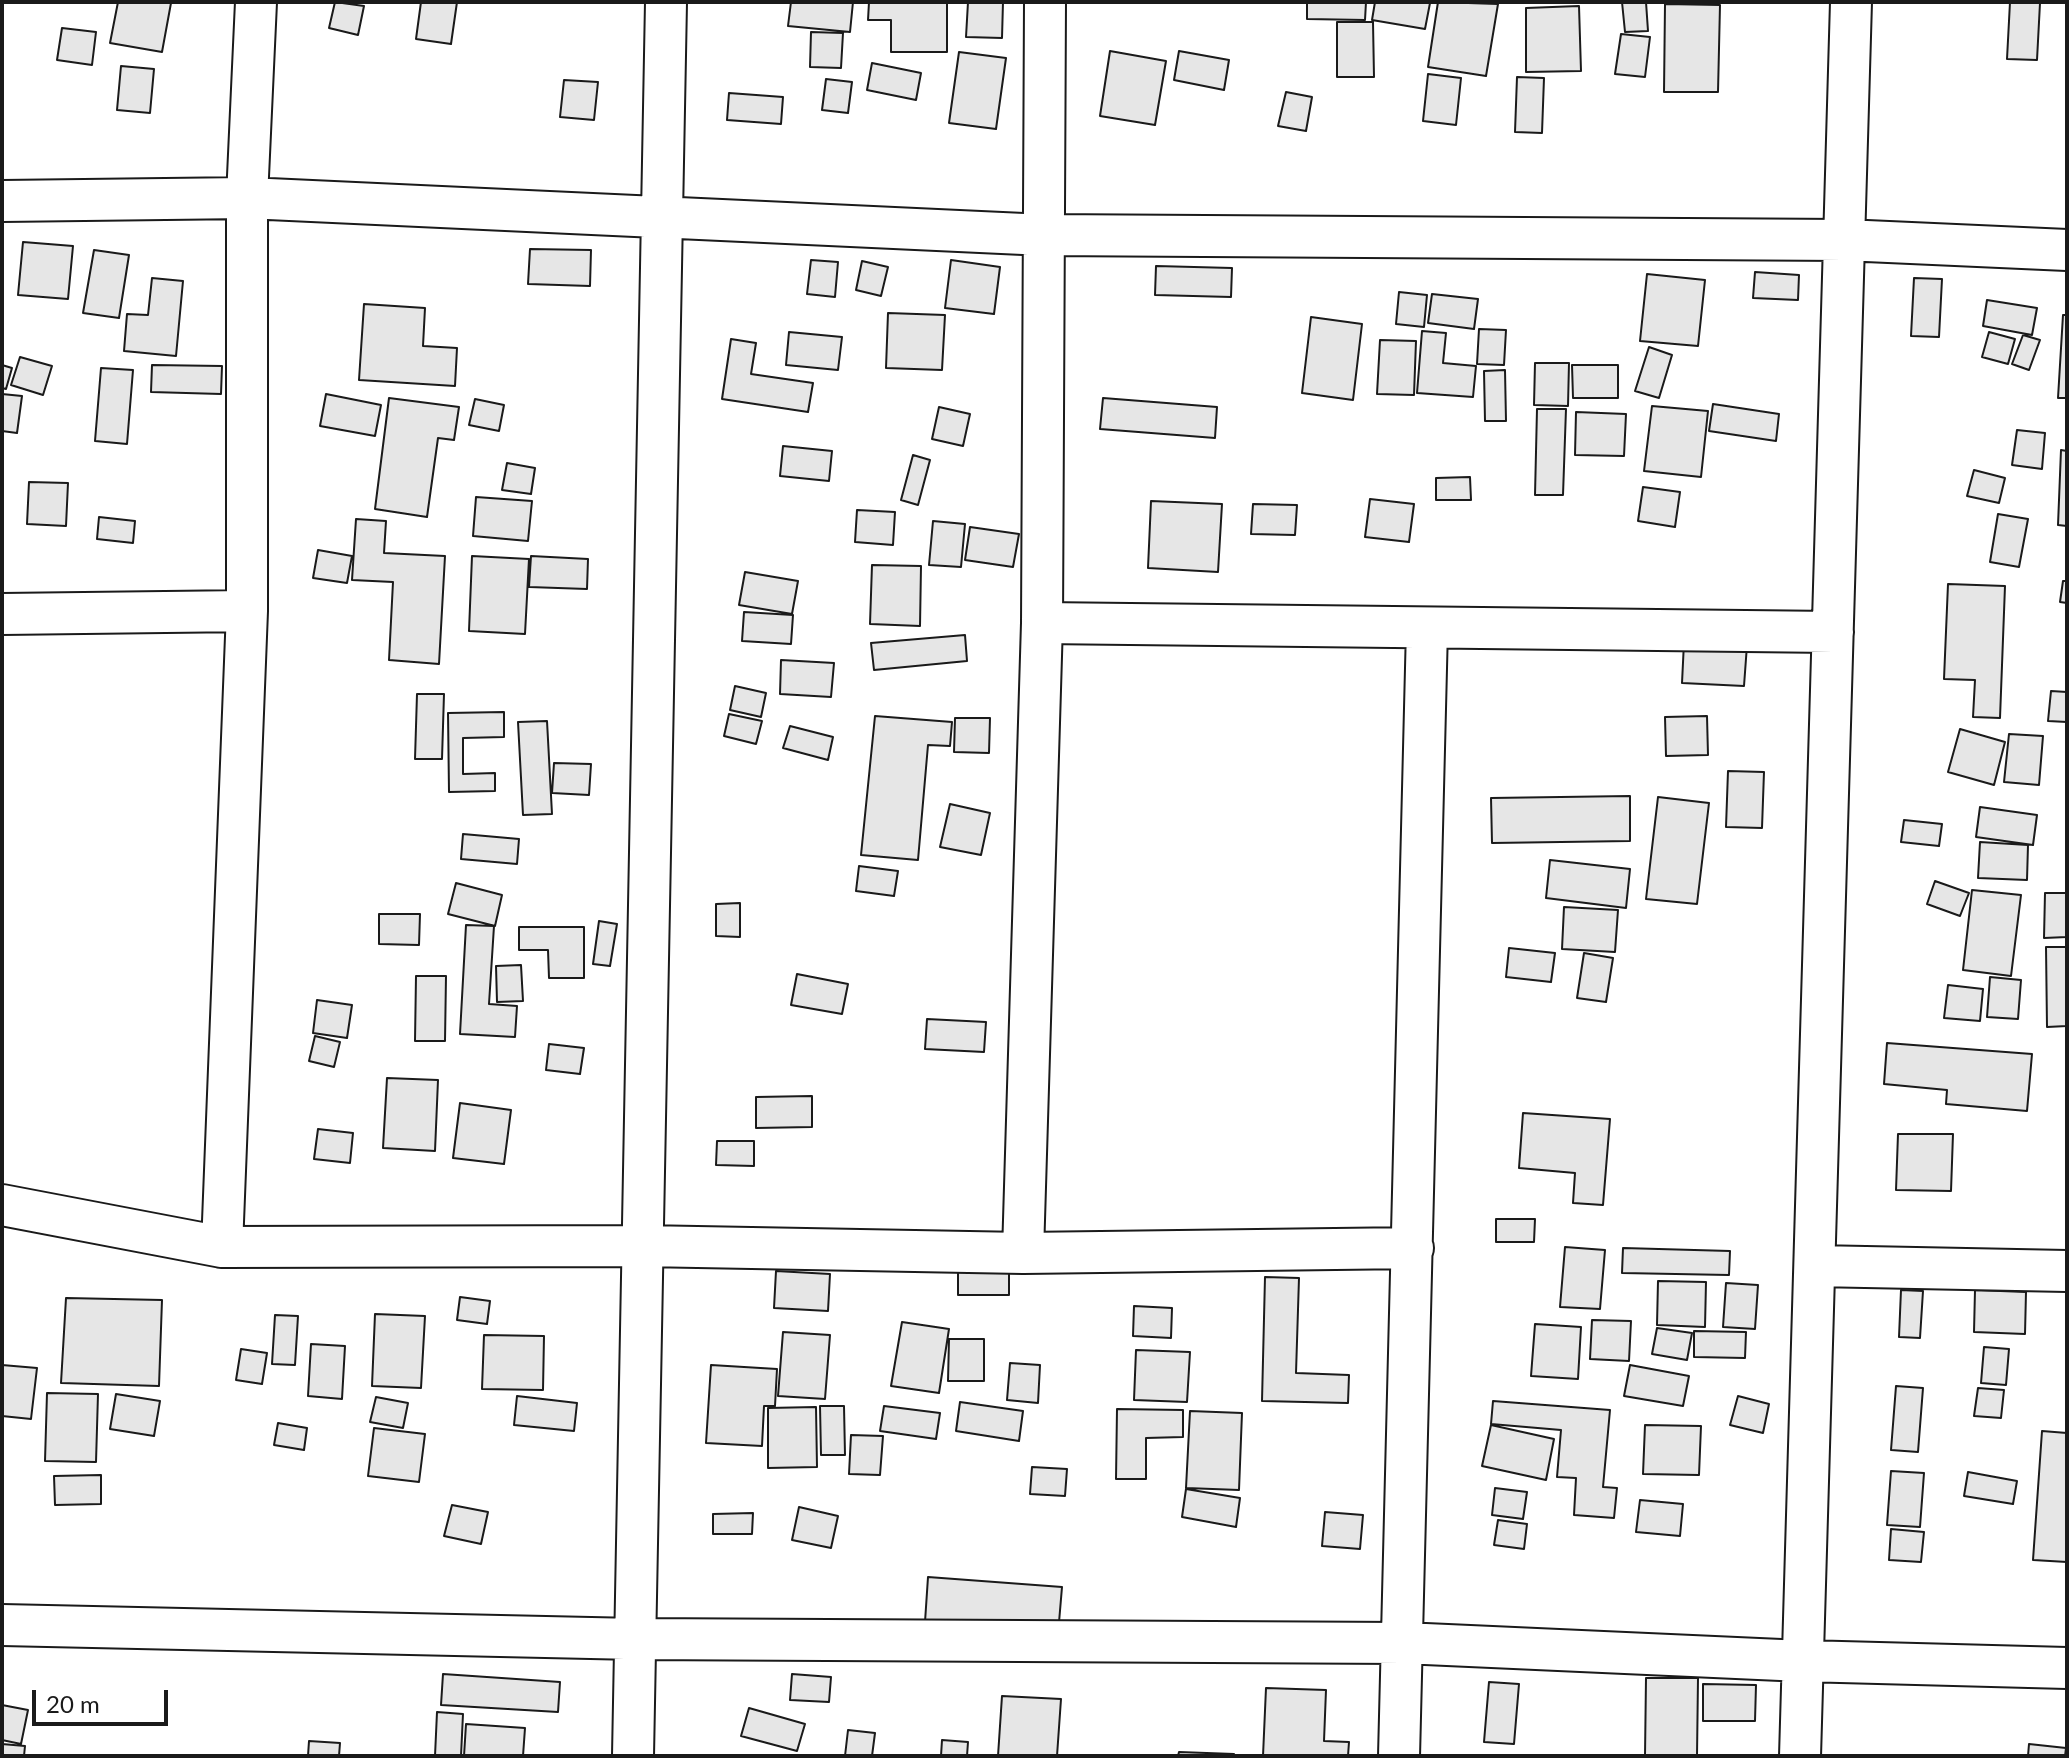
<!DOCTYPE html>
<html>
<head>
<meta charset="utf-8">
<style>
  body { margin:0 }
  #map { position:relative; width:2069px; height:1758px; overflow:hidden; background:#fff; font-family:Lato,sans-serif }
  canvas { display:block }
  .frame { position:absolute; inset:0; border:4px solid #1a1a1a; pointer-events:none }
  .scale { position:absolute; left:32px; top:1690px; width:136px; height:36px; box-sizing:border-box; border:4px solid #1a1a1a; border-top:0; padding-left:10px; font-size:24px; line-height:28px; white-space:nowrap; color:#1a1a1a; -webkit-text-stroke:6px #fff; paint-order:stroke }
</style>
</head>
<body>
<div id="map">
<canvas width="2069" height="1758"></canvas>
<div class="frame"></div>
<div class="scale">20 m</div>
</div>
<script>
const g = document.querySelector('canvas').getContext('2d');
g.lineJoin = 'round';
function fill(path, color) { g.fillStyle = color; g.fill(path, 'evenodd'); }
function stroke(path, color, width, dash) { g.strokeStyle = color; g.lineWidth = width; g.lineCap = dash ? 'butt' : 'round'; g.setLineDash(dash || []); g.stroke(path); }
const building = new Path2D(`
  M118 2 171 3 162 52 110 43Z
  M335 2 364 6 358 35 329 28Z
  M421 2H457L451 44 416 39Z
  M791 2H853L850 32 788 26Z
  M869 2H947V52H891V20H868Z
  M968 2H1003L1002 38 966 37Z
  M1307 2H1366L1365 20 1307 19Z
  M1375 2 1430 3 1425 29 1372 20Z
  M1438 2 1498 4 1486 76 1428 67Z
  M1622 2H1646L1648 31 1625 32Z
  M2010 2 2040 3 2037 60 2007 59Z
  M1665 4 1720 5 1718 92H1664Z
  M1579 6 1581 71 1526 72V8Z
  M1337 22H1373L1374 77H1337Z
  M62 28 96 32 92 65 57 60Z
  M811 32 843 33 841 68 810 67Z
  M1621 34 1650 37 1645 77 1615 74Z
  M1110 51 1166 61 1155 125 1100 116Z
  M1179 51 1229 60 1224 90 1174 80Z
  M959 52 1006 58 996 129 949 123Z
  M872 63 921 73 916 100 867 90Z
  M121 66 154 69 150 113 117 110Z
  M1428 74 1461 78 1456 125 1423 121Z
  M1517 77 1544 78 1542 133 1515 132Z
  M826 79 852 82 848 113 822 110Z
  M564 80 598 82 594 120 560 117Z
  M1286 92 1312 97 1306 131 1278 126Z
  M729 93 783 97 781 124 727 120Z
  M23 242 73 246 68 299 18 295Z
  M530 249 591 250 590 286 528 284Z
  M94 250 129 255 119 318 83 313Z
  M811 260 838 262 835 297 807 294Z
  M951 260 1000 267 994 314 945 308Z
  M862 261 888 267 881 296 856 290Z
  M1156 266 1232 268 1231 297 1155 295Z
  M1755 272 1799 275 1798 300 1753 298Z
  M1647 274 1705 280 1698 346 1640 341Z
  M152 278 183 281 176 356 124 351 127 314 148 315Z
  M1914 278 1942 279 1939 337 1911 336Z
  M1399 292 1427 295 1424 327 1396 324Z
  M1432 294 1478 299 1474 329 1428 323Z
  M1987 300 2037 308 2032 335 1983 326Z
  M364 304 425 308 423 346 457 348 455 386 359 380Z
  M888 313 945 315 942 370 886 368Z
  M2063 315H2067V398H2058Z
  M1311 317 1362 324 1353 400 1302 393Z
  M1479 329 1506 330 1504 365 1477 364Z
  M1422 331 1446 333 1443 363 1476 366 1473 397 1417 393Z
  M789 332 842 337 838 370 786 365Z
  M1989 332 2015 339 2008 364 1982 357Z
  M2023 335 2040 340 2029 370 2012 364Z
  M731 339 756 343 751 374 813 383 808 412 722 399Z
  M1380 340 1416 341 1414 395 1377 394Z
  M1649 347 1672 355 1659 398 1635 391Z
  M20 357 52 366 43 395 11 385Z
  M1535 363H1569L1568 406 1534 405Z
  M2 365 12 368 6 389 2 388Z
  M152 365 222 366 221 394 151 392Z
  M1572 365H1618V398H1573Z
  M101 368 133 370 127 444 95 441Z
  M1505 370 1506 421H1485L1484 371Z
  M2 394 22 396 17 433 2 431Z
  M326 394 381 405 375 436 320 426Z
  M389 398 459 407 454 440 438 438 427 517 375 509Z
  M1103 398 1217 407 1215 438 1100 429Z
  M475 399 504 405 499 431 469 425Z
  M1713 404 1779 414 1776 441 1709 431Z
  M1652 406 1708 411 1701 477 1644 471Z
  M939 407 970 414 963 446 932 439Z
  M1537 409H1566L1563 495H1535Z
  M1576 412 1626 414 1624 456 1575 455Z
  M2017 430 2045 433 2042 469 2012 465Z
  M783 446 832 451 829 481 780 476Z
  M2061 450 2067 451V526L2058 525Z
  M913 455 930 460 918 505 901 500Z
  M507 463 535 468 531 494 502 490Z
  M1974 470 2005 478 1999 503 1967 496Z
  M1470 477 1471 500H1436V478Z
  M29 482 68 483 66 526 27 524Z
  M1643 487 1680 492 1675 527 1638 521Z
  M476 497 532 501 528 541 473 536Z
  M1370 499 1414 504 1409 542 1365 537Z
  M1151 501 1222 504 1218 572 1148 568Z
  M1253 504 1297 505 1295 535 1251 534Z
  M857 510 895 512 893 545 855 542Z
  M1998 514 2028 519 2019 567 1990 562Z
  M99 517 135 521 133 543 97 539Z
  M356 519 386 521 384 553 445 556 439 664 389 660 393 582 352 580Z
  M933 521 965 524 961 567 929 565Z
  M970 527 1019 534 1013 567 965 560Z
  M318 550 352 556 347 583 313 578Z
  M472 556 529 559 525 634 469 631Z
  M531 556 588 559 587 589 529 587Z
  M872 565 921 566 920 626 870 624Z
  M745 572 798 581 792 614 739 605Z
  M2063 581H2067V603L2060 602Z
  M1948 584 2005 586 2000 718 1973 717 1975 680 1944 679Z
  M744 612 793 615 791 644 742 641Z
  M965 635 967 661 874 670 871 643Z
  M1684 642 1747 645 1744 686 1682 683Z
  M781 660 834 663 831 697 780 694Z
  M735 686 766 693 761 717 730 710Z
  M2051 691 2067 692V722L2048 721Z
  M417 694H444L442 759H415Z
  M504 712V737L463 738V774L495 773V791L449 792 448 713Z
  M729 714 762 721 756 744 724 736Z
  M875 716 952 722 950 746 928 745 918 860 861 855Z
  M1707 716 1708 755 1666 756 1665 717Z
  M955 718H990L989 753 954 752Z
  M547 721 552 814 523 815 518 722Z
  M790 726 833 737 828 760 783 748Z
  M1960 729 2005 742 1994 785 1948 772Z
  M2009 734 2043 736 2039 785 2004 782Z
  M554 763 591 764 589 795 552 793Z
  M1728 771 1764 772 1762 828 1726 827Z
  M1630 796V841L1492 843 1491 798Z
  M1658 797 1709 803 1697 904 1646 899Z
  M950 804 990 813 981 855 940 847Z
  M1980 807 2037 815 2033 845 1976 837Z
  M1904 820 1942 824 1939 846 1901 842Z
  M463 834 519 839 517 864 461 859Z
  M1980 842 2028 845 2027 880 1978 878Z
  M1550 860 1630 869 1626 908 1546 898Z
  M859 866 898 871 894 896 856 891Z
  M1935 881 1969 893 1960 916 1927 904Z
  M456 883 502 895 495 926 448 914Z
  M1972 890 2021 895 2011 976 1963 970Z
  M2045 893H2067V937L2044 938Z
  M740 903V937L716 936V904Z
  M1564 907 1618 910 1615 952 1562 949Z
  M379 914H420L419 945 379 944Z
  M599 921 617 924 610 966 593 964Z
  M466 925 494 926 489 1004 517 1006 515 1037 460 1034Z
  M519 927H584V978H549L548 950H519Z
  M2046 947H2067V1026L2047 1027Z
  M1509 948 1555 953 1551 982 1506 977Z
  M1584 953 1613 958 1606 1002 1577 998Z
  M521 965 523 1001 497 1002 496 966Z
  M797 974 848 984 842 1014 791 1005Z
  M416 976H446L445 1041H415Z
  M1990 977 2021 980 2018 1019 1987 1017Z
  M1948 985 1983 989 1980 1021 1944 1018Z
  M317 1000 352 1005 347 1038 313 1033Z
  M927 1019 986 1022 984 1052 925 1049Z
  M315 1036 340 1042 334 1067 309 1061Z
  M1887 1043 2032 1054 2027 1111 1946 1104 1947 1090 1884 1084Z
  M549 1044 584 1048 580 1074 546 1070Z
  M387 1078 438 1080 435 1151 383 1148Z
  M812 1096V1127L756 1128V1097Z
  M460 1103 511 1110 504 1164 453 1158Z
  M1523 1113 1610 1119 1603 1205 1573 1203 1575 1173 1519 1168Z
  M318 1129 353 1133 350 1163 314 1159Z
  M1898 1134H1953L1951 1191 1896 1190Z
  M717 1141H754V1166L716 1165Z
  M1496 1219H1535L1534 1242H1496Z
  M1565 1247 1605 1250 1600 1309 1560 1307Z
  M1623 1248 1730 1251 1729 1275 1622 1273Z
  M958 1269 1009 1270V1295H958Z
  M776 1271 830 1274 828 1311 774 1308Z
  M1265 1277 1299 1278 1296 1373 1349 1375 1348 1403 1262 1401Z
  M1658 1281 1706 1282 1705 1327 1657 1325Z
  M1726 1283 1758 1285 1755 1329 1723 1327Z
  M1901 1290 1923 1291 1920 1338 1899 1337Z
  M1975 1290 2026 1292 2025 1334 1974 1332Z
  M460 1297 490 1301 487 1324 457 1320Z
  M66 1298 162 1300 159 1386 61 1383Z
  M1134 1306 1172 1308 1171 1338 1133 1336Z
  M375 1314 425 1316 421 1388 372 1386Z
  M275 1315 298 1316 295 1365 272 1364Z
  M1592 1320 1631 1321 1629 1361 1590 1359Z
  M902 1322 949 1329 939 1393 891 1386Z
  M1535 1324 1581 1327 1578 1379 1531 1376Z
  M1657 1328 1692 1333 1687 1360 1652 1354Z
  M1694 1331 1746 1332 1745 1358 1694 1357Z
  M783 1332 830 1335 825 1399 778 1396Z
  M484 1335 544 1336 543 1390 482 1389Z
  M949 1339H984V1381H948Z
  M311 1344 345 1346 342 1399 308 1396Z
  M1984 1347 2009 1349 2006 1385 1981 1383Z
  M241 1349 267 1353 262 1384 236 1380Z
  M1136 1350 1190 1352 1187 1402 1134 1400Z
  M1010 1363 1040 1365 1038 1403 1007 1400Z
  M2 1365 37 1368 31 1419 2 1416Z
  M711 1365 777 1369 775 1406H764L762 1446 706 1443Z
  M1630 1365 1689 1376 1683 1406 1624 1396Z
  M1896 1386 1923 1388 1918 1452 1891 1450Z
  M1978 1388 2004 1390 2001 1418 1974 1416Z
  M47 1393 98 1394 96 1462 45 1461Z
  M116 1394 160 1401 154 1436 110 1429Z
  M517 1396 577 1403 574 1431 514 1425Z
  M1738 1396 1769 1404 1763 1433 1730 1425Z
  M376 1397 408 1403 403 1428 370 1422Z
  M1493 1401 1610 1410 1603 1487 1617 1488 1614 1518 1574 1515 1576 1478 1557 1477 1561 1430 1491 1424Z
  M960 1402 1023 1411 1019 1441 956 1431Z
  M820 1406H844L845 1455H821Z
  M884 1406 940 1413 936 1439 880 1431Z
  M816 1407 817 1467 768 1468V1408Z
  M1117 1409 1183 1410V1437L1146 1438V1479H1116Z
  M1190 1411 1242 1413 1239 1490 1186 1488Z
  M278 1423 307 1428 304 1450 274 1445Z
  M1491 1425 1554 1439 1546 1480 1482 1466Z
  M1645 1425 1701 1426 1699 1475 1643 1474Z
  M374 1428 425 1434 419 1482 368 1476Z
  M2042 1431 2067 1433V1562L2033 1560Z
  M851 1435 883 1436 880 1475 849 1474Z
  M1032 1467 1067 1469 1065 1496 1030 1494Z
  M1891 1471 1924 1473 1920 1527 1887 1525Z
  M1968 1472 2017 1481 2013 1504 1964 1496Z
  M101 1475V1504L55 1505 54 1476Z
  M1495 1488 1527 1492 1523 1519 1492 1515Z
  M1186 1489 1240 1498 1236 1527 1182 1517Z
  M1640 1500 1683 1504 1680 1536 1636 1532Z
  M452 1505 488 1512 481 1544 444 1536Z
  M799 1507 838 1516 831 1548 792 1540Z
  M1325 1512 1363 1515 1360 1549 1322 1546Z
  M753 1513 752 1534H713V1514Z
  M1498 1520 1527 1524 1524 1549 1494 1545Z
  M1891 1529 1924 1532 1921 1562 1889 1560Z
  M928 1577 1062 1587 1057 1646 924 1637Z
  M443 1674 560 1682 558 1712 441 1705Z
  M792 1674 831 1677 829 1702 790 1700Z
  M1646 1678H1698L1697 1756H1645Z
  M1489 1682 1519 1684 1514 1744 1484 1742Z
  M1703 1684 1756 1685 1755 1721H1703Z
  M1266 1688 1326 1690 1324 1741 1349 1742 1348 1756H1263Z
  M1002 1696 1061 1699 1057 1756H998Z
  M2 1705 28 1710 21 1744 2 1740Z
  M749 1708 805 1724 797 1751 741 1736Z
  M437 1712 463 1714 461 1756H435Z
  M466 1724 525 1728 523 1756H464Z
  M848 1730 875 1733 872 1756H845Z
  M942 1740 968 1742 967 1756H941Z
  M309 1741 340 1743 339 1756H308Z
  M2 1744 25 1746 24 1756H2Z
  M2029 1744 2066 1748 2065 1756H2028Z
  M1179 1752 1234 1754V1756H1178Z`);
fill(building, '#e6e6e6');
stroke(building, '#1a1a1a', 2);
const street = new Path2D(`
  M2 201 247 198 1045 235 1844 240 2067 250
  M2 614 247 611
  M1042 623 1833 632
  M2 1205 222 1247 643 1246 1023 1253 1413 1248
  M222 1247 247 611V198L256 2
  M1023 1253 1042 623 1045 2
  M1815 1266 2067 1271
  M2 1625 636 1639 1403 1643 1803 1661 2067 1668
  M633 1756 666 2
  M1399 1756 1427 628
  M1800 1756 1851 2`);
stroke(street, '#1a1a1a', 44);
stroke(street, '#fff', 40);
</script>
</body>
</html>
